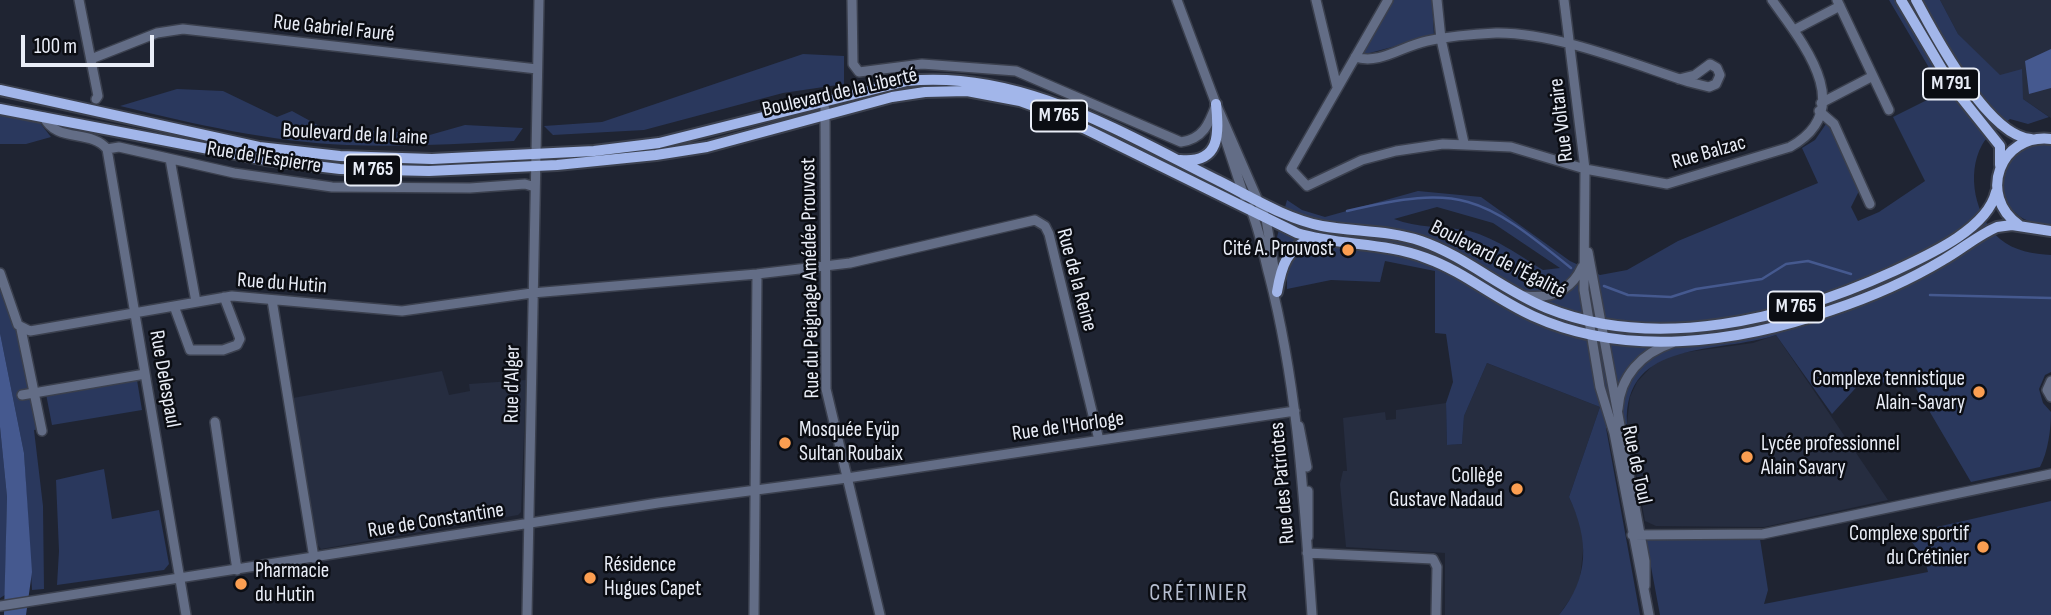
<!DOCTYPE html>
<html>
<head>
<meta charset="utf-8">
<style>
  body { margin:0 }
  #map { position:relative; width:2051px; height:615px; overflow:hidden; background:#1f2432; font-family:"Sofia Sans Condensed",sans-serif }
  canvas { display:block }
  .scale { position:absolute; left:21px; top:35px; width:133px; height:32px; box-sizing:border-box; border:4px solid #e9edf7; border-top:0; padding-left:9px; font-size:21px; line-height:24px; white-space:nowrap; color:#e9edf7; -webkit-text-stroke:5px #0b0d13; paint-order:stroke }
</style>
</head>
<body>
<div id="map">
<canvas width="2051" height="615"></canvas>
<div class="scale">100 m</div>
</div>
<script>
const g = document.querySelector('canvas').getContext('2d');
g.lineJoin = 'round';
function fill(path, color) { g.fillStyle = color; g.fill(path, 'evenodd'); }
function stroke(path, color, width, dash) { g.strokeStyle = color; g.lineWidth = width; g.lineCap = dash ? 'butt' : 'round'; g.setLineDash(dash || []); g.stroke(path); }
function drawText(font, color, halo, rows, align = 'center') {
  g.font = font + ' "Sofia Sans Condensed",sans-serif'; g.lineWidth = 5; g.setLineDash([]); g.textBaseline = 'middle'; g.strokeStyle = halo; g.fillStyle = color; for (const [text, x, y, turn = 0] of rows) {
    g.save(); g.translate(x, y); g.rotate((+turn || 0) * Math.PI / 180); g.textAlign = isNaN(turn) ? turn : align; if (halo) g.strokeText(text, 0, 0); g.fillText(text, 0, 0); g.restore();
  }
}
fill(new Path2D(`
  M1940 0H2051V118L2023 99 1958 34Z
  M1776 335 1888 500 1764 527 1656 526 1645 521 1627 424 1630 397 1637 382 1654 364 1673 354 1753 343Z
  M1487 363 1600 407 1569 497 1581 524 1584 542 1580 578 1575 592 1559 615H1445V553L1346 547 1340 484 1343 471H1347L1343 418 1385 412 1386 420 1396 419V410L1446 403 1447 445 1462 444 1464 416Z
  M442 371 449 395 470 391 469 384 526 380 521 512 518 515 321 549 316 543 293 398Z`), '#262d40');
fill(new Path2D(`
  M1394 0H1432L1434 36 1362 55Z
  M1889 0H1940L1958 34 2000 75 2022 69 2023 99 2049 117 2028 124 2010 119C2002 126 1987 135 1982 145 1966 174 1975 217 2000 239 2014 251 2034 254 2051 255V372L2045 375 2039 389 2043 403 2051 412C2051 429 2048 452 2040 467L1971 482 1914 385 1862 381 1832 414 1776 335C1720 354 1623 338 1627 424L1606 428 1640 615H1559C1590 577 1589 540 1569 497L1600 407 1487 363 1464 416 1462 444 1447 445 1446 403 1453 382 1446 334 1435 333V271L1385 261 1380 282 1331 280 1287 289V270L1277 237 1287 200 1302 210 1325 217 1418 191 1481 197 1570 261 1600 275 1627 270 1678 241 1818 183 1802 148 1815 140 1826 124 1832 129 1859 191 1851 207 1858 221 1879 212 1925 181 1893 117 1933 97 1941 88ZM1437 207 1493 223 1560 268 1543 270C1520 256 1492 235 1464 230 1440 226 1418 228 1394 219Z
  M803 54 844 56V84L783 93 644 130 553 135 544 126 602 122Z
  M177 89 223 91 277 117 292 111 325 129 400 132 419 138 465 125 523 128 514 141C458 144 403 147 347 145 271 142 194 124 120 106Z
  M0 116 40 123 51 137 26 144H0Z
  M2032 144H2051V224C2014 229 1982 184 2013 155 2018 150 2026 147 2032 144Z
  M0 287 14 328 16 327 41 429 34 430 43 506 44 589 32 590 24 453 0 333Z
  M137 380 142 410 52 425 46 394Z
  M0 427 7 497 5 595 0 598Z
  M104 469 112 519 159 510 169 564 164 570 57 585 59 551 56 480Z
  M2051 501V615H1660L1646 540 1760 539 1768 590 1764 604 1928 572 1925 560 1906 534Z`), '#2a385d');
fill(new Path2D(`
  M2051 49V88L2029 94 2025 61Z
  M0 333 24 453 32 572 26 615H4L7 497 0 427Z`), '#45598f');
stroke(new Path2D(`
  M1347 211C1461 184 1481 195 1571 268
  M1604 286 1628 295 1671 297 1696 289 1762 279 1786 264 1808 261 1851 274
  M1930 295 2051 298`), '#45598f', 2.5);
const minor = new Path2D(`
  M79 0 98 96 96 99
  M852 0 853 64 859 72 922 64 1016 71 1181 142C1203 139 1209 124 1216 105
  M1177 0 1216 104 1266 219 1277 286
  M1316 0 1337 87
  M1388 0 1291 169 1307 186 1362 160 1396 151 1443 144 1511 147 1585 169 1667 184 1790 147C1859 109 1802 42 1772 0
  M1437 0 1441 39 1464 143
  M1564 0 1585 169 1584 290 1600 387 1614 433 1649 615
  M1837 0 1889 110
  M1794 30 1840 6
  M1355 57C1380 65 1402 46 1427 41 1450 36 1473 34 1496 33 1555 32 1633 64 1689 82L1709 87 1716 84 1720 75 1717 68 1710 64 1695 75 1679 79
  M91 59 157 33 183 29 537 69
  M1821 103 1873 76
  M825 109 826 389 880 615
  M1819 111 1834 124 1870 204
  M44 117C56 143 91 129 107 149
  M1220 123 1244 196
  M107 149 186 615
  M107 149 119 147 234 173 332 187 470 188 525 184 535 187
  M170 159 196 302
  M1250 208C1260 230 1263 253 1269 275 1298 387 1304 501 1312 615
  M1588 252 1645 561V586
  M0 273 18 325 30 331 232 296 402 311 532 293 757 274 850 263 1035 220 1045 226 1049 234 1099 440
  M1525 296C1551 299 1571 291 1582 267
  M272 300 314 558
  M174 306 190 350H223L237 345 240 339 224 297
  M21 329 42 431
  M2051 381 2047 390 2051 397
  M22 395 145 374
  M1618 409C1620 376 1642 353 1672 343
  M215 422 237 570
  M1299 426 1307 467
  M1308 491V537
  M1632 535 1763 534 2051 474
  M1307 553 1433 559 1437 567 1436 615
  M0 606 658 503 847 478 1295 411
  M527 615 539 0
  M754 615 757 274`);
const major = new Path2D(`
  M1901 0 1952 86 2000 146V165
  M1916 0C1935 36 1988 136 2031 139
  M0 90 259 147 340 156 432 159 594 151 659 143 907 81C1021 70 1120 132 1219 181 1251 197 1286 219 1322 226 1355 232 1388 230 1421 241 1467 257 1502 290 1547 308 1656 352 1789 319 1892 272 1926 256 1987 230 1996 192
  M0 109 266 160 340 169 429 171 557 165 656 155 707 147 892 97 925 92 967 91 1020 101 1053 113 1297 233C1339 246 1384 242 1426 258 1465 272 1495 299 1533 316 1625 358 1739 343 1832 310 1871 297 1908 281 1943 260 1961 250 1978 235 1997 227L2012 225 2051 231
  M1180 160C1221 164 1219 133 1216 104
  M2019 225C1977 196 2000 133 2051 139
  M1277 292C1281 268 1287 245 1314 239`);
stroke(minor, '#3b404e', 12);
stroke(major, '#3b404e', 14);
stroke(minor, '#636d86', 9);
stroke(major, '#a2b6ea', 10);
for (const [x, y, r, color] of [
  [1348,250,7,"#fb9e51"],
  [1979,392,7,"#fb9e51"],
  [785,443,7,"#fb9e51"],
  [1747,457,7,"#fb9e51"],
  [1517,489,7,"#fb9e51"],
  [1983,547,7,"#fb9e51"],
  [590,578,7,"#fb9e51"],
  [241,584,7,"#fb9e51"]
]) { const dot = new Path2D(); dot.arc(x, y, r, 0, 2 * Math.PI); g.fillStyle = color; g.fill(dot); stroke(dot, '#0b0d13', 2.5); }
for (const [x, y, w] of [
  [1951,84,56],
  [1059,116,56],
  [373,170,56],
  [1796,307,56]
]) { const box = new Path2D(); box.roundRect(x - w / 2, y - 15.5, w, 31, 5); g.fillStyle = '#0b0d13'; g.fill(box); stroke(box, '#e9edf7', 2); }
drawText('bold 19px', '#e9edf7', null, [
  ["M 791",1951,84],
  ["M 765",1059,116],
  ["M 765",373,170],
  ["M 765",1796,307]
]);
drawText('21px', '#e9edf7', '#0b0d13', [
  ["Rue Gabriel Fauré",334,29,6],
  ["Boulevard de la Liberté",840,93,-13],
  ["Rue Voltaire",1562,120,-97],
  ["Boulevard de la Laine",355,135,3],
  ["Rue Balzac",1709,153,-16],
  ["Rue de l'Espierre",264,158,9],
  ["Boulevard de l'Égalité",1498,260,27],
  ["Rue du Peignage Amédée Prouvost",811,278,-91],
  ["Rue de la Reine",1076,280,75],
  ["Rue du Hutin",282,284,4],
  ["Rue Delespaul",164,379,80],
  ["Rue d'Alger",513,384,-89],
  ["Rue de l'Horloge",1068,427,-8],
  ["Rue de Toul",1636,465,78],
  ["Rue des Patriotes",1283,483,-95],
  ["Rue de Constantine",436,521,-9]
]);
drawText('21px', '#e9edf7', '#0b0d13', [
  ["Cité A. Prouvost",1334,250],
  ["Complexe tennistique",1965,380],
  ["Alain-Savary",1965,404],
  ["Mosquée Eyüp",799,431,"left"],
  ["Sultan Roubaix",799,455,"left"],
  ["Lycée professionnel",1761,445,"left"],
  ["Alain Savary",1761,469,"left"],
  ["Collège",1503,477],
  ["Gustave Nadaud",1503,501],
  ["Complexe sportif",1969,535],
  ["du Crétinier",1969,559],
  ["Résidence",604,566,"left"],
  ["Hugues Capet",604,590,"left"],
  ["Pharmacie",255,572,"left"],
  ["du Hutin",255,596,"left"]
], 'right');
g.letterSpacing = '2px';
drawText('23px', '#b6bed0', '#0b0d13', [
  ["CRÉTINIER",1199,594]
]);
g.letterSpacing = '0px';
</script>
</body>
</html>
